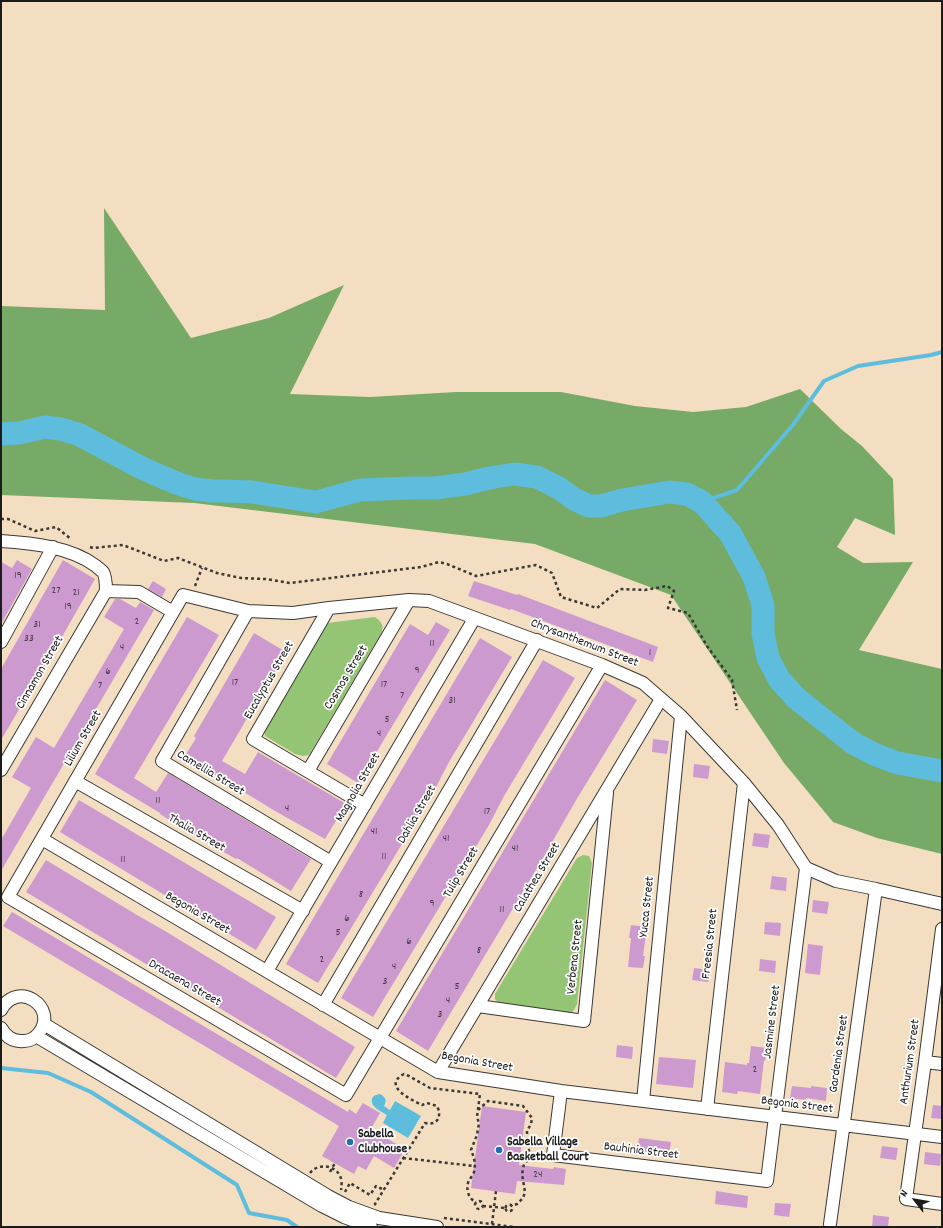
<!DOCTYPE html>
<html>
<head>
<meta charset="utf-8">
<style>
  body { margin:0 }
  #map { position:relative; width:943px; height:1228px; overflow:hidden; background:#f4dec2; font-family:Dekko,sans-serif }
  canvas { display:block }
  .frame { position:absolute; inset:0; border:2px solid #1c1c1c; pointer-events:none }
  .north { position:absolute; left:895px; top:1180px; width:40px; height:40px; -webkit-text-stroke:3px #fff; paint-order:stroke; rotate:301deg; font-size:11px; font-weight:700; line-height:16px; text-align:center; color:#1c1c1c }
  .north::after { content:''; display:block; margin:auto; width:14px; height:18px; background:#1c1c1c; clip-path:polygon(50% 0,100% 100%,50% 72%,0 100%) }
</style>
</head>
<body>
<div id="map">
<canvas width="943" height="1228"></canvas>
<div class="frame"></div>
<div class="north">N</div>
</div>
<script>
const g = document.querySelector('canvas').getContext('2d');
g.lineJoin = 'round';
function fill(path, color) { g.fillStyle = color; g.fill(path, 'evenodd'); }
function stroke(path, color, width, dash) { g.strokeStyle = color; g.lineWidth = width; g.lineCap = dash ? 'butt' : 'round'; g.setLineDash(dash || []); g.stroke(path); }
function drawText(font, color, halo, rows, align = 'center') {
  g.font = font + ' Dekko,sans-serif'; g.lineWidth = 3.5; g.setLineDash([]); g.textBaseline = 'middle'; g.strokeStyle = halo; g.fillStyle = color; for (const [text, x, y, turn = 0] of rows) {
    g.save(); g.translate(x, y); g.rotate((+turn || 0) * Math.PI / 180); g.textAlign = isNaN(turn) ? turn : align; if (halo) g.strokeText(text, 0, 0); g.fillText(text, 0, 0); g.restore();
  }
}
fill(new Path2D(`
  M375 617C381 622 384 624 382 632L309 755 303 756 295 754 265 736 264 731 327 623Z
  M583 855 589 856 592 863 577 1004 574 1010 571 1013 501 1004 498 1003 495 999V994L577 858Z`), '#93c575');
fill(new Path2D(`
  M104 208 191 338 269 318 344 285 290 394 370 397 456 392H561L635 406 693 412 746 407 800 389 841 429 862 446 893 479 895 535 855 518 837 547 863 563 913 562 859 650 942 669V854L877 838 833 822 784 763 671 595 535 544 194 503 1 495V306L105 310Z`), '#76aa66');
fill(new Path2D(`
  M380 1094C386 1097 387 1101 384 1106L390 1110 395 1101 421 1116 408 1138 383 1123 387 1115C382 1112 370 1107 372 1099 373 1095 376 1095 380 1094Z`), '#5ebcdc');
stroke(new Path2D(`
  M702 502 737 490 792 426 824 381 858 366 931 355 942 352
  M1 1068 48 1073 91 1092 237 1185 249 1213 287 1220 297 1227`), '#5ebcdc', 4);
stroke(new Path2D(`
  M1 434 19 433 45 427 61 429 80 435 140 467 162 477 179 484 195 489 213 491H224L252 492 316 502 360 490 411 488H435L465 484 489 478 514 474 537 477 559 488 574 499 589 506H601L622 500 669 492 687 494 702 502 730 533 754 577 763 605V633L768 658 779 679 796 698 853 743 876 755 898 763 942 771`), '#5ebcdc', 23);
fill(new Path2D(`
  M17 560 32 569 1 624V562L12 568Z
  M63 560 95 579 59 642 1 740V669Z
  M153 581 166 589 162 597 148 589Z
  M474 581 517 595 518 594 658 647 653 662 511 609 510 610 468 596Z
  M115 599H120L136 608 140 602 154 610 1 871V840L31 788 12 777 36 737 54 748 124 629 104 617Z
  M187 617 219 635 134 778 156 792 168 773 311 859 291 891 237 858 236 859 182 828 160 814V813L95 774Z
  M436 622 450 630 358 783 327 764 410 624 428 635Z
  M254 633 286 652 222 761 245 774 258 752 346 804 325 839 275 811 185 756 196 738 194 736Z
  M480 638 512 657 449 762 434 791 318 983 286 964Z
  M543 660 575 678 504 796 489 825 373 1017 341 998Z
  M605 680 637 700 575 802 543 858 428 1051 396 1031Z
  M653 739 669 741 667 754 652 752Z
  M694 764 710 766 708 779 693 777Z
  M79 800 276 917 256 950 60 832Z
  M754 833 770 835 768 848 752 846Z
  M46 860 137 915 165 931 355 1047 336 1078 26 892Z
  M772 876 787 878 786 891 770 889Z
  M813 900 829 902 827 914 812 912Z
  M12 912 348 1112 349 1109 356 1114 363 1103 380 1113 371 1129 405 1149 394 1168 374 1156 366 1170 358 1166 354 1174 322 1156 339 1126 3 926Z
  M765 922 781 923 780 936 764 934Z
  M631 925 647 927 643 956H645L643 968 628 967 631 938H629Z
  M808 944 823 946 820 975 805 973Z
  M760 959 776 961 775 973 759 971Z
  M694 968 710 970 708 982 692 980Z
  M617 1045 633 1047 632 1059 616 1057Z
  M751 1046 767 1048 765 1061 764 1060 760 1094 738 1091 737 1094 722 1092 725 1062 747 1065V1063H749Z
  M659 1057 696 1060 693 1088 656 1084Z
  M792 1086 811 1088V1086L827 1088 826 1101 806 1098V1100L790 1098Z
  M933 1105 942 1106V1119L931 1118Z
  M482 1106 526 1112 519 1165 553 1169 554 1167 566 1169 564 1185 517 1181 515 1194 471 1188Z
  M639 1138 671 1142 669 1155 637 1151Z
  M882 1146 898 1148 896 1160 880 1158Z
  M925 1152 941 1154 940 1166 924 1164Z
  M716 1191 748 1196 747 1208 715 1204Z
  M775 1203 791 1204 789 1217 774 1215Z
  M873 1215 889 1217 888 1227H872Z`), '#cc9acf');
const street = new Path2D(`
  M1 541C32 543 71 547 96 566 98 568 101 570 103 572 106 577 106 585 106 591
  M106 591 139 592 173 612
  M329 608 253 739 365 805
  M248 611 162 761 331 862
  M1 642 53 547
  M602 665 346 1095 8 897 183 595 248 611 293 613 329 608 409 600 429 601 602 665 643 683 681 716 744 783 778 825 806 868 836 881 876 889 942 904
  M1 770 106 591
  M308 771 409 600
  M75 781 303 911
  M42 839 438 1072 561 1091 942 1137
  M942 929 925 1062 906 1199 942 1204
  M267 971 474 619
  M323 1005 537 640
  M478 1006 584 1021 607 793
  M1 1010C17 979 59 1007 39 1033 35 1038 30 1041 24 1041 13 1042 6 1037 1 1028
  M44 1024 328 1196 349 1207 379 1218 437 1227
  M36 1036 322 1206 344 1217 371 1227
  M925 1062 942 1064
  M438 1072 661 699
  M561 1091 553 1155 767 1181 806 868
  M643 1101 681 716
  M707 1109 744 783
  M830 1224 876 889`);
stroke(street, '#3c3935', 14);
stroke(new Path2D(`
  M1 519H8L35 531 56 527 71 539
  M90 547 93 548 123 545 164 561 178 558 217 573 241 578 266 579 290 583 421 567 439 562 447 564 476 576 536 565 552 573 561 597 597 608 620 589 645 590 667 586 674 591 668 608 688 613 707 646 732 680 737 710
  M195 586 202 568
  M478 1110 488 1101 523 1106 532 1118 531 1124 527 1131V1144L530 1154 529 1159 524 1164 522 1174 525 1192 523 1198 517 1204 511 1206
  M403 1158 474 1166
  M330 1172 335 1163
  M310 1173C317 1164 332 1164 339 1174 342 1178 342 1185 341 1190
  M345 1192 350 1183 370 1195 376 1186 384 1190
  M475 1205a4 4 0 1 1 8 0a4 4 0 1 1-8 0Z
  M505.5 1208a3.5 3.5 0 1 1 7 0a3.5 3.5 0 1 1-7 0Z
  M376 1205 375 1204 425 1123C438 1126 442 1116 437 1106L427 1103 422 1105C412 1100 381 1086 404 1074L409 1076 430 1088 480 1094 477 1117 479 1123 477 1135 471 1150C474 1157 476 1164 474 1172 473 1176 469 1179 468 1183 466 1191 469 1199 476 1202
  M483 1206 505 1208
  M444 1218 514 1227
  M492 1224 496 1191`), '#3c3935', 2.5, [3, 3]);
stroke(street, '#fff', 12);
for (const [x, y, r, color] of [
  [350,1142,4,"#1f6fb2"],
  [499,1150,4,"#1f6fb2"]
]) { const dot = new Path2D(); dot.arc(x, y, r, 0, 2 * Math.PI); g.fillStyle = color; g.fill(dot); stroke(dot, '#fff', 1.5); }
drawText('11px', '#483c49', null, [
  ["19",18,576],
  ["27",56,591],
  ["21",76,593],
  ["19",68,607],
  ["2",137,622],
  ["31",37,625],
  ["33",29,639],
  ["11",432,644],
  ["4",122,648],
  ["1",650,653],
  ["9",417,671],
  ["6",108,672],
  ["17",235,683],
  ["17",384,685],
  ["7",100,686],
  ["7",402,696],
  ["31",452,701],
  ["5",387,720],
  ["4",379,734],
  ["11",158,801],
  ["4",287,809],
  ["17",487,812],
  ["41",374,832],
  ["41",446,839],
  ["41",515,849],
  ["11",384,857],
  ["11",123,860],
  ["8",361,895],
  ["9",432,904],
  ["11",502,910],
  ["6",347,919],
  ["5",338,933],
  ["6",409,942],
  ["8",479,951],
  ["2",322,960],
  ["4",394,967],
  ["3",385,982],
  ["5",457,987],
  ["4",448,1001],
  ["3",440,1015],
  ["2",755,1070],
  ["24",538,1175]
]);
drawText('13px', '#1c1c1c', '#fff', [
  ["Chrysanthemum Street",584,644,21],
  ["Cinnamon Street",41,673,-60],
  ["Cosmos Street",347,678,-59],
  ["Eucalyptus Street",270,681,-60],
  ["Lilium Street",84,739,-60],
  ["Camellia Street",210,774,31],
  ["Magnolia Street",359,788,-60],
  ["Dahlia Street",418,815,-60],
  ["Thalia Street",196,834,30],
  ["Tulip Street",462,873,-59],
  ["Calathea Street",538,878,-59],
  ["Yucca Street",648,907,-84],
  ["Begonia Street",197,914,30],
  ["Freesia Street",711,944,-84],
  ["Verbena Street",576,957,-84],
  ["Dracaena Street",184,984,30],
  ["Jasmine Street",773,1022,-83],
  ["Gardenia Street",840,1054,-82],
  ["Anthurium Street",911,1062,-82],
  ["Begonia Street",477,1063,10],
  ["Begonia Street",797,1106,7],
  ["Bauhinia Street",641,1152,7]
]);
drawText('bold 13px', '#1c1c1c', '#fff', [
  ["Sabella",358,1135],
  ["Clubhouse",358,1150],
  ["Sabella Village",507,1143],
  ["Basketball Court",507,1158]
], 'left');
</script>
</body>
</html>
